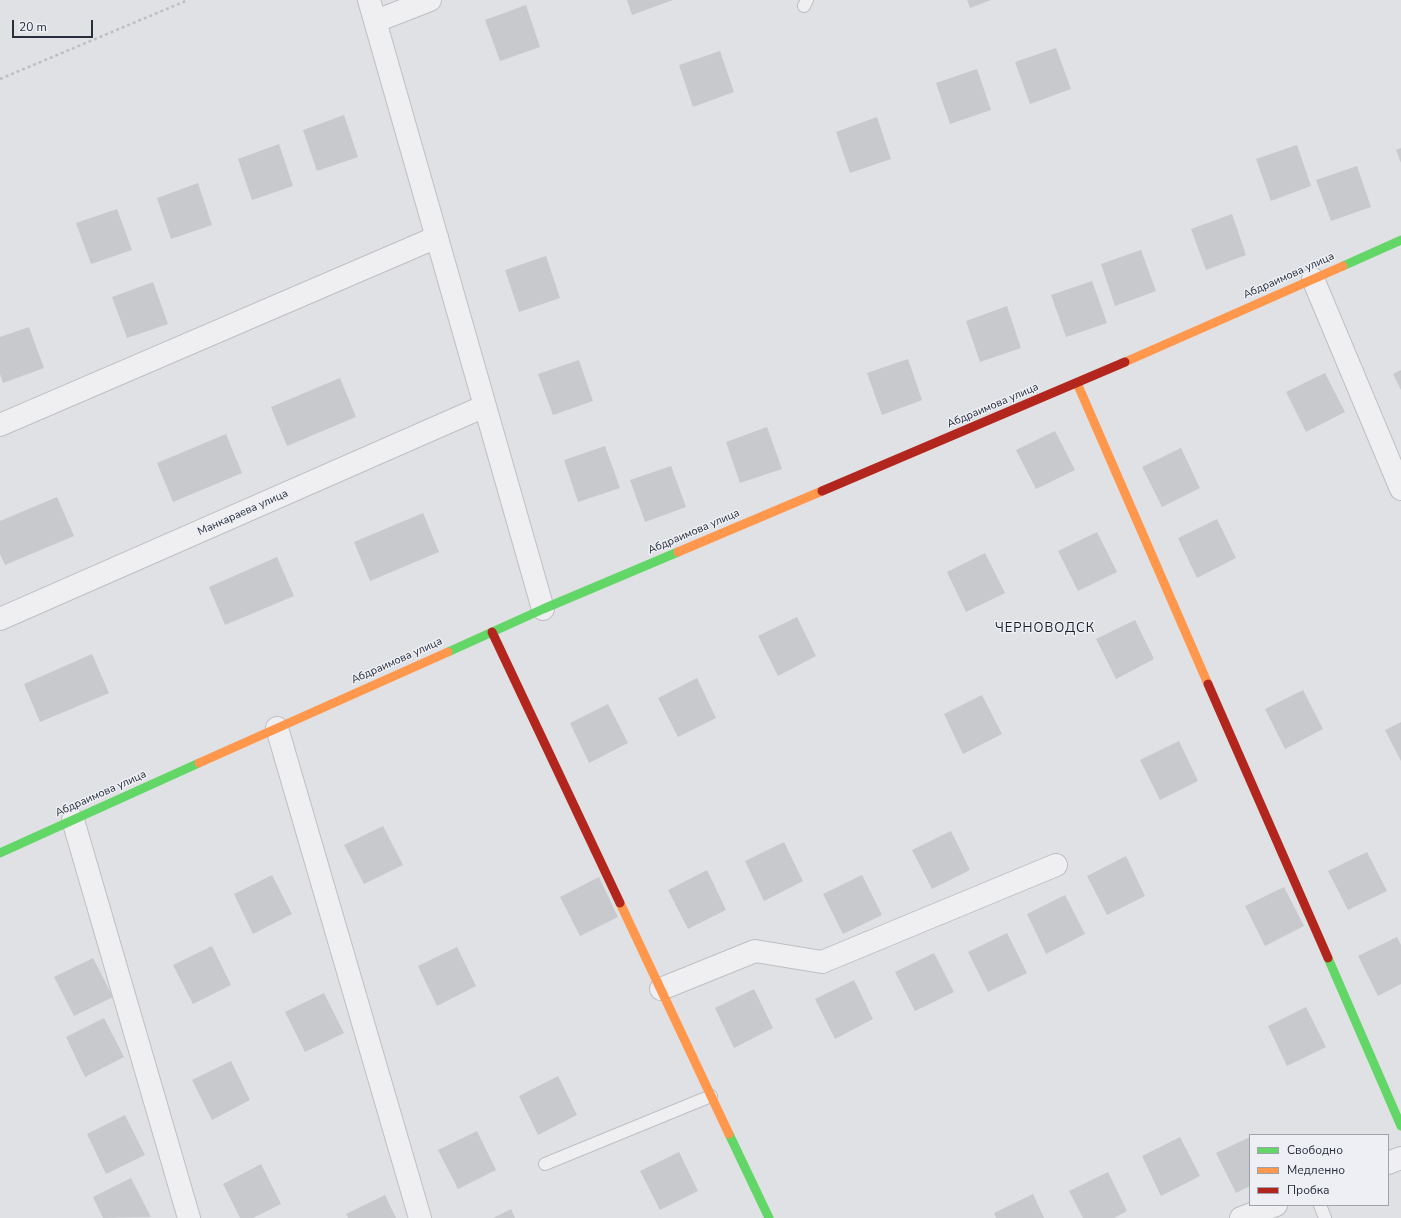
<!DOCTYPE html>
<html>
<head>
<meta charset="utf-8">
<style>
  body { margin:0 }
  #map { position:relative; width:1401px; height:1218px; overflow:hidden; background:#e0e1e4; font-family:"Nunito Sans",sans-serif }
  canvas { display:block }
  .legend { position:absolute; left:1249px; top:1134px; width:140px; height:72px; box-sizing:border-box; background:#edeff4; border:1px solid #9ea2aa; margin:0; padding:5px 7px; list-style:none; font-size:12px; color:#282e3b }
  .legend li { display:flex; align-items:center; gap:8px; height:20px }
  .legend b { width:20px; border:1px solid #9ea2aa }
  .scale { position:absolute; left:12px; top:20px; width:81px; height:18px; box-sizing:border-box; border:2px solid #282e3b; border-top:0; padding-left:5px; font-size:12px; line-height:14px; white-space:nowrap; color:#282e3b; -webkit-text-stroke:3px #edeff4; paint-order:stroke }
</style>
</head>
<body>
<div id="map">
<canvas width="1401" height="1218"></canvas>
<ul class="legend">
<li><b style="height:5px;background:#63d668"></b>Свободно</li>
<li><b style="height:5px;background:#ff974d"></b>Медленно</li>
<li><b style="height:5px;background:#b3261e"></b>Пробка</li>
</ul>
<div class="scale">20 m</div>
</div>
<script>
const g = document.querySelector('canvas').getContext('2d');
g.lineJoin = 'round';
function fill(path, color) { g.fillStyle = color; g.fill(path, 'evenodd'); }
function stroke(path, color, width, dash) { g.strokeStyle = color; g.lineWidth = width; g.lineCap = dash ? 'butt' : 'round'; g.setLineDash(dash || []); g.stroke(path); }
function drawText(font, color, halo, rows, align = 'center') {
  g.font = font + ' "Nunito Sans",sans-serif'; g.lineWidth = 3; g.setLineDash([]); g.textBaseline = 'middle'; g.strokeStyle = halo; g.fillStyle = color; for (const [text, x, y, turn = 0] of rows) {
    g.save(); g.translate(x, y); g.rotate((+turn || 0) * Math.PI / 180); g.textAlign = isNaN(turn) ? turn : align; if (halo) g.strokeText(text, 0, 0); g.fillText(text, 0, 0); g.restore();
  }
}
fill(new Path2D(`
  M627 0H673L632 15Z
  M967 0H991L970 8Z
  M526 5 540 47 500 61 485 20Z
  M1056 48 1071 89 1030 104 1015 62Z
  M720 51 734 92 693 107 679 65Z
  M977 69 991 110 950 124 936 83Z
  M344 115 358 157 317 171 303 130Z
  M877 117 891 159 850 173 836 132Z
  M279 144 293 186 252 200 238 159Z
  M1297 145 1311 186 1271 201 1256 159Z
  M1401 148V163L1396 150Z
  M1357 166 1371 207 1331 221 1316 180Z
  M198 183 212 225 171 239 157 198Z
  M117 209 132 250 91 264 76 223Z
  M1232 214 1246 255 1206 270 1191 229Z
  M1141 250 1156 291 1115 306 1101 264Z
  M546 256 560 298 519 312 505 270Z
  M1092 281 1107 323 1066 337 1051 295Z
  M153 282 168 324 127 338 112 297Z
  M1007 306 1021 348 980 362 966 321Z
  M29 327 44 368 3 383 0 374V337Z
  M908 359 922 400 882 415 867 373Z
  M579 360 593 401 553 415 538 374Z
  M1401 370V390L1393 374Z
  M1325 373 1345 412 1306 432 1286 392Z
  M340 378 356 417 287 446 271 407Z
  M767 427 782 469 740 483 726 442Z
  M1055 431 1075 470 1036 489 1016 450Z
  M226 434 242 473 173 502 157 463Z
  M605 446 620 488 578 502 564 460Z
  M1181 448 1200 488 1162 507 1142 467Z
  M671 466 686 507 645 522 630 480Z
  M57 497 74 536 5 565 0 554V521Z
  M423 513 439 552 370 581 354 542Z
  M1217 519 1236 558 1197 578 1178 538Z
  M1097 532 1117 572 1078 591 1058 551Z
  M985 553 1005 593 966 612 947 572Z
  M277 557 294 596 225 625 209 587Z
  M797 617 816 656 778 676 758 636Z
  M1135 620 1154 659 1116 679 1096 639Z
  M92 654 109 693 40 722 24 684Z
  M697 678 716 718 678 737 658 698Z
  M1303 690 1323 729 1285 749 1265 709Z
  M982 695 1002 734 963 754 944 714Z
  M608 704 628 743 589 763 570 723Z
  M1401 722V761L1385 730Z
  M1179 741 1198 781 1160 800 1140 760Z
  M383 826 403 865 364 884 344 845Z
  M951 831 970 870 932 889 912 850Z
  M784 842 803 881 764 901 745 861Z
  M1367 852 1387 891 1348 910 1328 871Z
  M1126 856 1145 896 1107 915 1087 876Z
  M707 870 726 910 688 929 668 890Z
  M272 875 292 914 253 934 234 894Z
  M862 875 882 915 843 934 823 894Z
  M599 877 618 917 580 936 560 897Z
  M1284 887 1304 926 1265 946 1245 906Z
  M1065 895 1085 934 1046 954 1027 914Z
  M1007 933 1027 973 988 992 968 952Z
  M1397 937 1401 945V984L1378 996 1358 956Z
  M212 946 231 985 193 1004 173 965Z
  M457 947 476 986 437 1006 418 966Z
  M934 953 954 992 915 1011 895 972Z
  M93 958 113 997 74 1016 54 977Z
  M854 980 873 1019 835 1039 815 999Z
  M754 989 773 1028 734 1048 715 1008Z
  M324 993 344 1033 305 1052 285 1012Z
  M1306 1007 1326 1047 1287 1066 1268 1026Z
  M104 1018 124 1057 85 1077 66 1037Z
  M231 1061 250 1100 212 1120 192 1080Z
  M558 1076 577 1115 538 1135 519 1096Z
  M125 1115 145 1155 106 1174 87 1134Z
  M477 1131 496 1170 458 1189 438 1150Z
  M1180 1137 1200 1176 1161 1196 1142 1156Z
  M1250 1137V1186L1236 1193 1216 1153Z
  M679 1152 698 1191 660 1210 640 1171Z
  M261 1164 281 1204 253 1218H240L223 1184Z
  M1108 1172 1127 1211 1114 1218H1083L1069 1191Z
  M131 1178 151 1217 103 1218 93 1197Z
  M1033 1194 1044 1218H996L994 1213Z
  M385 1195 396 1218H348L346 1214Z
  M511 1209 515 1218H493Z`), '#c8c9cc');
const lane = new Path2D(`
  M804 6 807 0
  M545 1164 711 1096
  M1320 1205 1325 1218`);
const street = new Path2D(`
  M369 0 543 609
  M376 21 430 0
  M1313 279 1401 489
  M0 425 437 237
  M0 619 485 406
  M277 728 420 1218
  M73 820 189 1218
  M661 989 755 951 822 962 1056 865
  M1388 1163 1401 1158
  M1241 1218 1276 1205`);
stroke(lane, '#bebfc2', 14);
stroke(street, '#bebfc2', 24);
stroke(new Path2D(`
  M0 79 188 0`), '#bebfc4', 2.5, [3, 3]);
stroke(lane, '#efeff1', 12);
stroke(street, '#efeff1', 22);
stroke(new Path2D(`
  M1343 266 1401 240
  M448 652 543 609 678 552
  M0 853 199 763
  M1328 958 1401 1126
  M729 1134 769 1218`), '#63d668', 9);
stroke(new Path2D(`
  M1125 362 1343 266
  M1077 383 1208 684
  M678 552 822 491
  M199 763 448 652
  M620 903 729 1134`), '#ff974d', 9);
stroke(new Path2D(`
  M822 491 1125 362
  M492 632 620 903
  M1208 684 1328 958`), '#b3261e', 9);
drawText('11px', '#282e3b', '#edeff4', [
  ["Абдраимова улица",1289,276,-24],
  ["Абдраимова улица",993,406,-23],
  ["Манкараева улица",243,513,-24],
  ["Абдраимова улица",694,532,-23],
  ["Абдраимова улица",397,661,-24],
  ["Абдраимова улица",101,794,-24]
]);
g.letterSpacing = '1px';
drawText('13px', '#1a1f2c', '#edeff4', [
  ["ЧЕРНОВОДСК",1045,629]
]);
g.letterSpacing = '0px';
</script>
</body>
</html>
